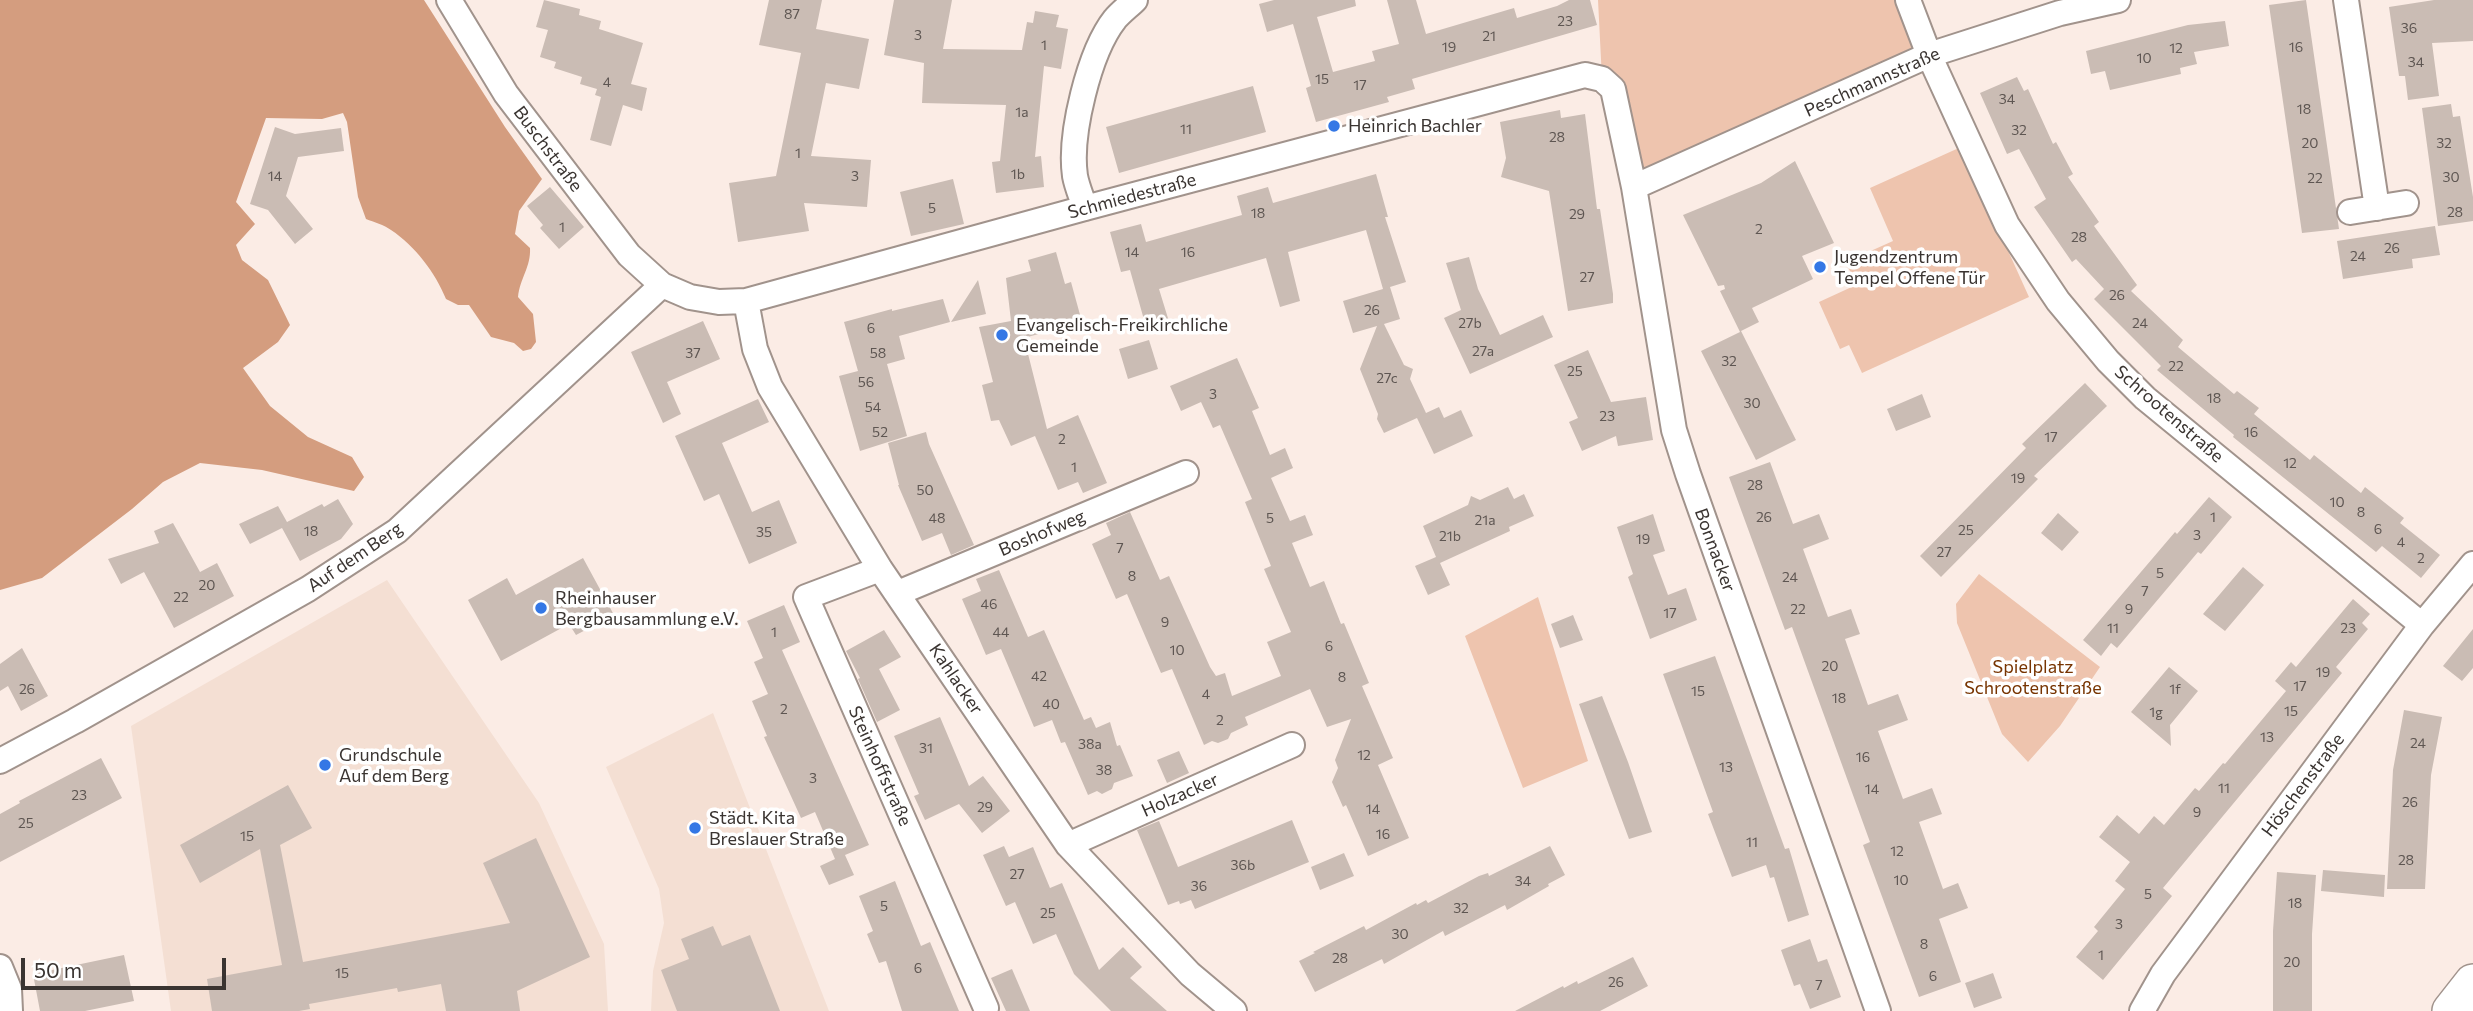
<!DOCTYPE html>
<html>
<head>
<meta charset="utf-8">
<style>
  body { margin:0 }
  #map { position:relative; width:2473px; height:1011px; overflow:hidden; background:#fbece5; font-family:Commissioner,sans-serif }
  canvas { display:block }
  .scale { position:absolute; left:21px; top:958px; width:205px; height:32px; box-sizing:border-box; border:4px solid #3a3431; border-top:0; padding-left:9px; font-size:21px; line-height:24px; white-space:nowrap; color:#3a3431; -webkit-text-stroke:5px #fff; paint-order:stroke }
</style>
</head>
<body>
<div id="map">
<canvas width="2473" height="1011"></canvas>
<div class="scale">50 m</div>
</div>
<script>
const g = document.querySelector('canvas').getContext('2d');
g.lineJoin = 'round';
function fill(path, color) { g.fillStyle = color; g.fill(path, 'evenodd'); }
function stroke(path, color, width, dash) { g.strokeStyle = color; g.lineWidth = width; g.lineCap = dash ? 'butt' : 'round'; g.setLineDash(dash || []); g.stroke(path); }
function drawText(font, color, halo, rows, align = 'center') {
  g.font = font + ' Commissioner,sans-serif'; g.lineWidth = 7; g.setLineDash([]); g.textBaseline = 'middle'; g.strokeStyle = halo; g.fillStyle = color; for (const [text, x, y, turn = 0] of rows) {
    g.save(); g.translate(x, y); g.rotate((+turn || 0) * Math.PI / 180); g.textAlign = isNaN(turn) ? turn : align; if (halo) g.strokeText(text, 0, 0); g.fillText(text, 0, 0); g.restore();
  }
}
fill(new Path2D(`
  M387 580 539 803 604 944 608 1011H171L131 726Z
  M713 713 829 1011H651L653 971 664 923 659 889 606 767Z`), '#f4dfd3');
fill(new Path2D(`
  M1598 0H1908L1929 55 1634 187 1602 79Z
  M1961 147 2029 297 1862 373 1849 345 1840 349 1819 302 1856 285 1846 262 1893 241 1870 188Z
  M1979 574 2100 667 2060 726 2028 762 2002 734 1957 623 1956 604Z
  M1538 597 1588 761 1523 788 1465 636Z`), '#eec4ae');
fill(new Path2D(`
  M0 0H424L505 127 542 179 519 211 515 234 530 248C531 267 520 278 518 297L533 314 536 342 531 349 523 351 514 343 491 337 469 305H458L446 299C435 272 415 246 391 230 384 225 374 222 366 219L358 197 347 122 343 113 322 119 266 118 236 202 255 224 236 245 242 260 268 280 290 325 278 342 243 368 270 406 308 437 352 457 364 477 354 491 262 470 200 463 163 482 132 509 42 578 0 590Z`), '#d49d7f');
fill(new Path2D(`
  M544 0 580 9 579 15 601 21 599 29 643 43 631 84 647 88 642 111 623 105 611 146 590 140 601 97 595 95 597 89 580 84 582 77 554 68 556 62 540 57 548 30 536 27Z
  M769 0H822L816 29 869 39 859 89 826 83 811 156 871 160 867 207 804 203 809 231 738 242 729 183 776 176 801 53 759 45Z
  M894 0H952L943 49 1022 50 1027 22 1033 23 1035 11 1059 15 1056 27 1068 29 1061 69 1044 66 1035 157 1041 156 1044 187 996 193 992 162 1000 161 1006 105 922 103 924 63 884 55Z
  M1274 0H1355L1356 6 1317 17 1333 72 1375 61 1372 51 1399 44 1387 0H1416L1426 34 1514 8 1517 18 1557 6 1569 0H1590L1597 25 1412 79 1415 89 1387 97 1389 102 1316 122 1306 88 1311 86 1293 24 1267 32 1259 4Z
  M2306 0 2339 229 2302 233 2269 5Z
  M2434 0H2473V41L2432 43 2439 96 2408 100 2405 76H2399L2389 7Z
  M2225 21 2229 46 2194 52 2197 64 2180 68 2181 74 2110 90 2105 71 2091 74 2086 51 2188 25Z
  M2017 77 2024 91 2028 89 2053 144 2056 142 2073 174 2068 177 2099 222 2094 226 2137 285 2131 291 2183 340 2178 347 2234 394 2237 391 2259 408 2254 414 2310 460 2314 455 2361 493 2365 487 2404 518 2400 523 2440 555 2421 578 2382 546 2376 552 2233 437 2234 435 2157 370 2161 366 2094 299 2104 289 2076 259 2072 262 2034 207 2046 199 2019 149 2007 154 1980 93Z
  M1253 86 1266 132 1119 173 1106 127Z
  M2451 104 2453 117 2460 116 2473 197V221L2438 226 2422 108Z
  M1560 110 1561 118 1585 114 1597 209H1600L1613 294V303L1568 311 1549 191 1501 177 1506 158 1500 122Z
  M275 127 295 134 341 128 344 151 298 157 286 196 313 229 295 244 268 210 250 204Z
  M1795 161 1834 243 1802 256 1813 279 1752 308 1759 322 1741 331 1796 440 1756 460 1701 351 1740 332 1720 291 1725 289 1724 285 1718 286 1683 215 1761 183Z
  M1376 174 1388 217H1385L1406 282 1390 287 1400 319 1384 324 1404 365 1413 369 1410 379 1426 413 1439 407 1444 418 1461 410 1473 436 1434 454 1417 418 1384 433 1377 419 1378 414 1360 369 1377 326 1353 333 1343 301 1383 289 1366 230 1288 252 1300 301 1280 307 1266 258 1159 289 1171 328 1148 334 1130 270 1121 272 1110 232 1141 224 1146 242 1242 215 1237 196 1268 187 1273 203Z
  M953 179 964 224 911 236 900 192Z
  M550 187 584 227 559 249 540 228 543 225 527 206Z
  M2435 226 2440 255 2412 259 2413 268 2343 279 2337 241Z
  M1056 252 1065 284 1071 282 1082 322 1024 338 1047 429 1078 415 1107 483 1083 493 1078 482 1058 490 1035 436 1011 446 999 420 991 421 982 385 993 382 979 327 1011 321 1006 278 1031 271 1028 260Z
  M1469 257 1478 289 1500 335 1543 315 1553 337 1470 374 1444 318 1461 310 1446 263Z
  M978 280 986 314 951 322Z
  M943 299 950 322 899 336 905 359 887 364 907 436 860 451 839 376 858 371 844 322 892 309V311Z
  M703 321 720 359 667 382 681 414 663 423 631 352Z
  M1149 340 1158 369 1128 379 1119 349Z
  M1588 350 1611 402 1646 397 1653 440 1618 446 1616 436 1582 451 1569 422 1578 418 1554 365Z
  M1237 358 1259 408 1252 411 1270 455 1285 448 1293 468 1271 478 1290 521 1305 515 1313 535 1292 543 1310 587 1324 581 1341 624 1344 623 1369 683 1362 686 1393 758 1378 765 1409 838 1368 856 1346 805 1343 807 1332 782 1338 768 1335 760 1351 719 1327 727 1310 689 1245 717 1248 725 1231 733 1228 739 1218 743 1212 741 1204 745 1172 669 1161 673 1127 594 1116 599 1092 544 1111 535 1106 523 1130 512 1160 580 1169 576 1210 667 1216 676 1225 673 1232 696 1281 676 1267 642 1291 632 1264 569 1271 566 1245 502 1252 499 1220 425 1213 428 1201 402 1181 411 1170 386Z
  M2085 383 2107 406 2034 476 2038 479 1941 577 1920 556 2026 448 2022 444Z
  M1922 394 1931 417 1896 431 1887 409Z
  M758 399 769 422 722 443 752 512 779 500 797 543 749 564 719 494 704 501 675 436Z
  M926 432 929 444 974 545 951 555 942 533 922 541 898 485H899L888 443Z
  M1770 462 1793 524 1819 514 1829 539 1803 549 1828 617 1851 609 1860 634 1845 639 1868 705 1898 694 1908 720 1878 731 1903 799 1932 788 1942 814 1919 822 1943 889 1958 883 1968 908 1939 919 1961 982 1919 997 1863 845 1870 842 1792 627 1785 630 1729 477Z
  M1508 487 1514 499 1524 494 1534 516 1509 527 1510 531 1440 563 1450 585 1428 595 1415 566 1436 557 1423 526 1468 505 1471 496 1480 500Z
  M2209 497 2232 517 2201 554 2198 552 2117 648 2111 643 2101 656 2083 640 2175 532 2177 534Z
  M338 499 353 524 341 539 300 561 282 528 250 544 239 524 278 506 287 522 322 504 324 507Z
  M2058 513 2079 532 2062 551 2041 533Z
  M1653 514 1665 551 1653 555 1668 595 1686 588 1697 620 1650 639 1628 577 1633 574 1617 527Z
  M173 523 200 572 217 563 234 596 174 628 144 572 121 584 108 559 159 543 154 531Z
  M583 558 614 615 576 635 569 624 501 661 468 600 507 578 516 595Z
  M2243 567 2264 585 2225 631 2203 614Z
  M999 570 1028 637 1044 630 1084 720 1091 717 1096 728 1110 722 1117 746 1120 745 1133 776 1114 783 1112 789 1102 794 1097 791 1088 795 1065 742 1061 743 1052 720 1034 727 1001 649 986 655 962 599 981 591 976 579Z
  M2353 599 2370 614 2362 623 2368 629 2336 667 2342 673 2163 888 2172 896 2103 980 2076 957 2098 931 2094 927 2125 889 2115 881 2130 862 2099 837 2117 815 2139 834 2154 816 2164 825 2195 788 2199 791 2223 763 2225 764 2286 691 2275 681 2291 662 2296 667Z
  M784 605 800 642 782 650 869 845 845 855 854 875 829 885 820 866 835 859 815 812 801 818 764 737 767 736 752 701 768 694 754 662 763 658 747 621Z
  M1573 615 1583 640 1560 648 1551 624Z
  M2473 629V668L2462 681 2443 666Z
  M884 630 901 657 879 669 900 710 877 722 858 679 860 678 846 651Z
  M22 648 48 696 21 711 8 686 0 691V664Z
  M1715 656 1785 849 1789 848 1809 915 1788 922 1774 877 1770 878 1766 865 1732 877 1708 814 1713 812 1663 674Z
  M2169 667 2198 691 2170 725 2171 746 2131 712Z
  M1602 696 1628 762 1652 832 1629 839 1579 704Z
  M2404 710 2442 717 2431 775 2425 889H2387L2393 770Z
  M940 717 969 786 983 776 1010 811 982 833 959 804 925 820 914 796 919 794 894 736Z
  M1179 751 1189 773 1167 783 1157 760Z
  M101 758 122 798 0 862V814L20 803 19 801Z
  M288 785 312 828 280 845 303 962 510 923 483 863 536 838 590 957 517 991 520 1011H446L441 984 398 992 397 988 309 1004 310 1009 299 1011H212L207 979 282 965 260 849 200 883 180 845Z
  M1292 820 1309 862 1195 909 1191 900 1180 904 1179 901 1168 905 1137 830 1159 821 1178 867Z
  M1004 846 1009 857 1033 847 1050 888 1062 883 1099 970 1123 947 1142 967 1130 978 1167 1011H1111L1074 974 1056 934 1033 944 1015 902 1006 906 983 855Z
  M1550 846 1565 875 1548 884 1549 886 1507 910 1505 905 1445 936 1443 931 1384 964 1382 959 1315 992 1299 961 1315 953 1313 952 1364 926 1366 930 1416 903 1417 905 1426 900 1428 903 1479 876 1488 873 1489 876Z
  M1344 853 1354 876 1320 890 1311 867Z
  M2323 870 2385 875 2384 897 2321 891Z
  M2277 872 2316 875 2312 934V1011H2273V931Z
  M895 881 921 946 930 942 959 1011H902L886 961 879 963 867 934 873 931 859 896Z
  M713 926 722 946 750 935 780 1011H677L661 970 689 959 681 939Z
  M1810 939 1818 962 1827 959 1841 997 1810 1009 1800 984 1794 986 1781 950Z
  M124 955 134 1001 85 1011H40L33 974Z
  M1633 957 1648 986 1600 1011H1515L1563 986 1564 988 1577 981 1578 984Z
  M1012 969 1030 1011H1006L991 978Z
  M1993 973 2002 998 1974 1008 1965 983Z`), '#cabcb4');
const street = new Path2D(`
  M449 0 506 94 629 255 662 285 690 297 719 302 746 301 1085 208 1585 75 1602 79 1613 89 1634 187 1674 430 1688 474 1878 1011
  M1908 0 1929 55 2007 225 2058 301 2108 361 2145 398 2422 625
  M2346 0 2377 208
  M1634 187 1929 55 2060 13 2118 0
  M1085 208C1082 198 1077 187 1075 176 1069 135 1089 52 1115 19 1121 12 1129 6 1135 0
  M2350 212 2406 203
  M746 301 755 349 770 387 880 569 1068 845 1190 974 1234 1011
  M880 569 806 597 986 1008
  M898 593 1186 473
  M0 761 75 721 308 589 397 531 662 285
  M1068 845 1292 745
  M0 967 9 989 10 1011
  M2142 1011 2163 974 2422 625 2473 564`);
const secondary = new Path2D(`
  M2451 1011 2473 983`);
stroke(street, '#a1938c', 28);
stroke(secondary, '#a1938c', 40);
stroke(street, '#fff', 24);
stroke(secondary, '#fff', 37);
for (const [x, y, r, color] of [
  [1334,126,7,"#3477e5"],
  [1820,267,7,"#3477e5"],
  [1002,335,7,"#3477e5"],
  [541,608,7,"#3477e5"],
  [325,765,7,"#3477e5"],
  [695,828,7,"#3477e5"]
]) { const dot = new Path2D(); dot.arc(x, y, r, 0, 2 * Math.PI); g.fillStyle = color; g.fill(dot); stroke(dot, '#fff', 2.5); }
drawText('14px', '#5e5652', null, [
  ["87",792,14],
  ["23",1565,21],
  ["36",2409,28],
  ["3",918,35],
  ["21",1489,36],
  ["1",1044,45],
  ["19",1449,47],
  ["16",2296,47],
  ["12",2176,48],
  ["10",2144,58],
  ["34",2416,62],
  ["15",1322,79],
  ["4",607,82],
  ["17",1360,85],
  ["34",2007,99],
  ["18",2304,109],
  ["1a",1022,112],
  ["11",1186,129],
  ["32",2019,130],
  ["28",1557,137],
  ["20",2310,143],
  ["32",2444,143],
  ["1",798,153],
  ["1b",1018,174],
  ["14",275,176],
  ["3",855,176],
  ["30",2451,177],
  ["22",2315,178],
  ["5",932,208],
  ["28",2455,212],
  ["18",1258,213],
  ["29",1577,214],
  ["1",562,227],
  ["2",1759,229],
  ["28",2079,237],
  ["26",2392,248],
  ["14",1132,252],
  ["16",1188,252],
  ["24",2358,256],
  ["27",1587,277],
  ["26",2117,295],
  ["26",1372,310],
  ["27b",1470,323],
  ["24",2140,323],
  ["6",871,328],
  ["27a",1483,351],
  ["37",693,353],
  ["58",878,353],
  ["32",1729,361],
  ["22",2176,366],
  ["25",1575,371],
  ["27c",1387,378],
  ["56",866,382],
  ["3",1213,394],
  ["18",2214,398],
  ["30",1752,403],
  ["54",873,407],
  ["23",1607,416],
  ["52",880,432],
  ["16",2251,432],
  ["17",2051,437],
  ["2",1062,439],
  ["12",2290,463],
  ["1",1074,467],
  ["19",2018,478],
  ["28",1755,485],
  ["50",925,490],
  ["10",2337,502],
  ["8",2361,512],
  ["26",1764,517],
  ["1",2213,517],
  ["48",937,518],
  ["5",1270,518],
  ["21a",1485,520],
  ["6",2378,529],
  ["25",1966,530],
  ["18",311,531],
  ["35",764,532],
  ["3",2197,535],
  ["21b",1450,536],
  ["19",1643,539],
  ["4",2401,542],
  ["7",1120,548],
  ["27",1944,552],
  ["2",2421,558],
  ["5",2160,573],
  ["8",1132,576],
  ["24",1790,577],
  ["20",207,585],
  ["7",2145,591],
  ["22",181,597],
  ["46",989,604],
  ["22",1798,609],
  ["9",2129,609],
  ["17",1670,613],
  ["9",1165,622],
  ["11",2113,628],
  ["23",2348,628],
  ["1",774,632],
  ["44",1001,632],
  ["6",1329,646],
  ["10",1177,650],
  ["20",1830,666],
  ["19",2323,672],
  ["42",1039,676],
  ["8",1342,677],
  ["17",2300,686],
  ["26",27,689],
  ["1f",2175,689],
  ["15",1698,691],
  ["4",1206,694],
  ["18",1839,698],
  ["40",1051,704],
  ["2",784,709],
  ["15",2291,711],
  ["1g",2156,712],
  ["2",1220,720],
  ["13",2267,737],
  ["24",2418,743],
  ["38a",1090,744],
  ["31",926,748],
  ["12",1364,755],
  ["16",1863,757],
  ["13",1726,767],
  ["38",1104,770],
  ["3",813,778],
  ["11",2224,788],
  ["14",1872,789],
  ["23",79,795],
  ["26",2410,802],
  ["29",985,807],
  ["14",1373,809],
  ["9",2197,812],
  ["25",26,823],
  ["16",1383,834],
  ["15",247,836],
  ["11",1752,842],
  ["12",1897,851],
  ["28",2406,860],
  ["36b",1243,865],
  ["27",1017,874],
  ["10",1901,880],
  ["34",1523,881],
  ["36",1199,886],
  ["5",2148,894],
  ["18",2295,903],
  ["5",884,906],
  ["32",1461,908],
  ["25",1048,913],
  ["3",2119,924],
  ["30",1400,934],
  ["8",1924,944],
  ["1",2101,955],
  ["28",1340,958],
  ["20",2292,962],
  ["6",918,968],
  ["15",342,973],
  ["6",1933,976],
  ["26",1616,982],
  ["7",1819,985]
]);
drawText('18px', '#3a3431', '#fff', [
  ["Peschmannstraße",1872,82,-24],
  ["Buschstraße",548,149,53],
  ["Schmiedestraße",1132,196,-15],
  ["Schrootenstraße",2169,414,41],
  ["Boshofweg",1042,533,-23],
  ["Bonnacker",1715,550,70],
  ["Auf dem Berg",355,557,-34],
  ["Kahlacker",956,679,56],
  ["Steinhoffstraße",880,766,66],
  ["Höschenstraße",2303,785,-53],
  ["Holzacker",1180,795,-24]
]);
drawText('18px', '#3a3431', '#fff', [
  ["Heinrich Bachler",1348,126],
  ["Jugendzentrum",1834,257],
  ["Tempel Offene Tür",1834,278],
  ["Evangelisch-Freikirchliche",1016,325],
  ["Gemeinde",1016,346],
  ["Rheinhauser",555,598],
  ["Bergbausammlung e.V.",555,619],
  ["Grundschule",339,755],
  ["Auf dem Berg",339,776],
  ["Städt. Kita",709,818],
  ["Breslauer Straße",709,839]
], 'left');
drawText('18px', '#773401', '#fff', [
  ["Spielplatz",2033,667],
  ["Schrootenstraße",2033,688]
]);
</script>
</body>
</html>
